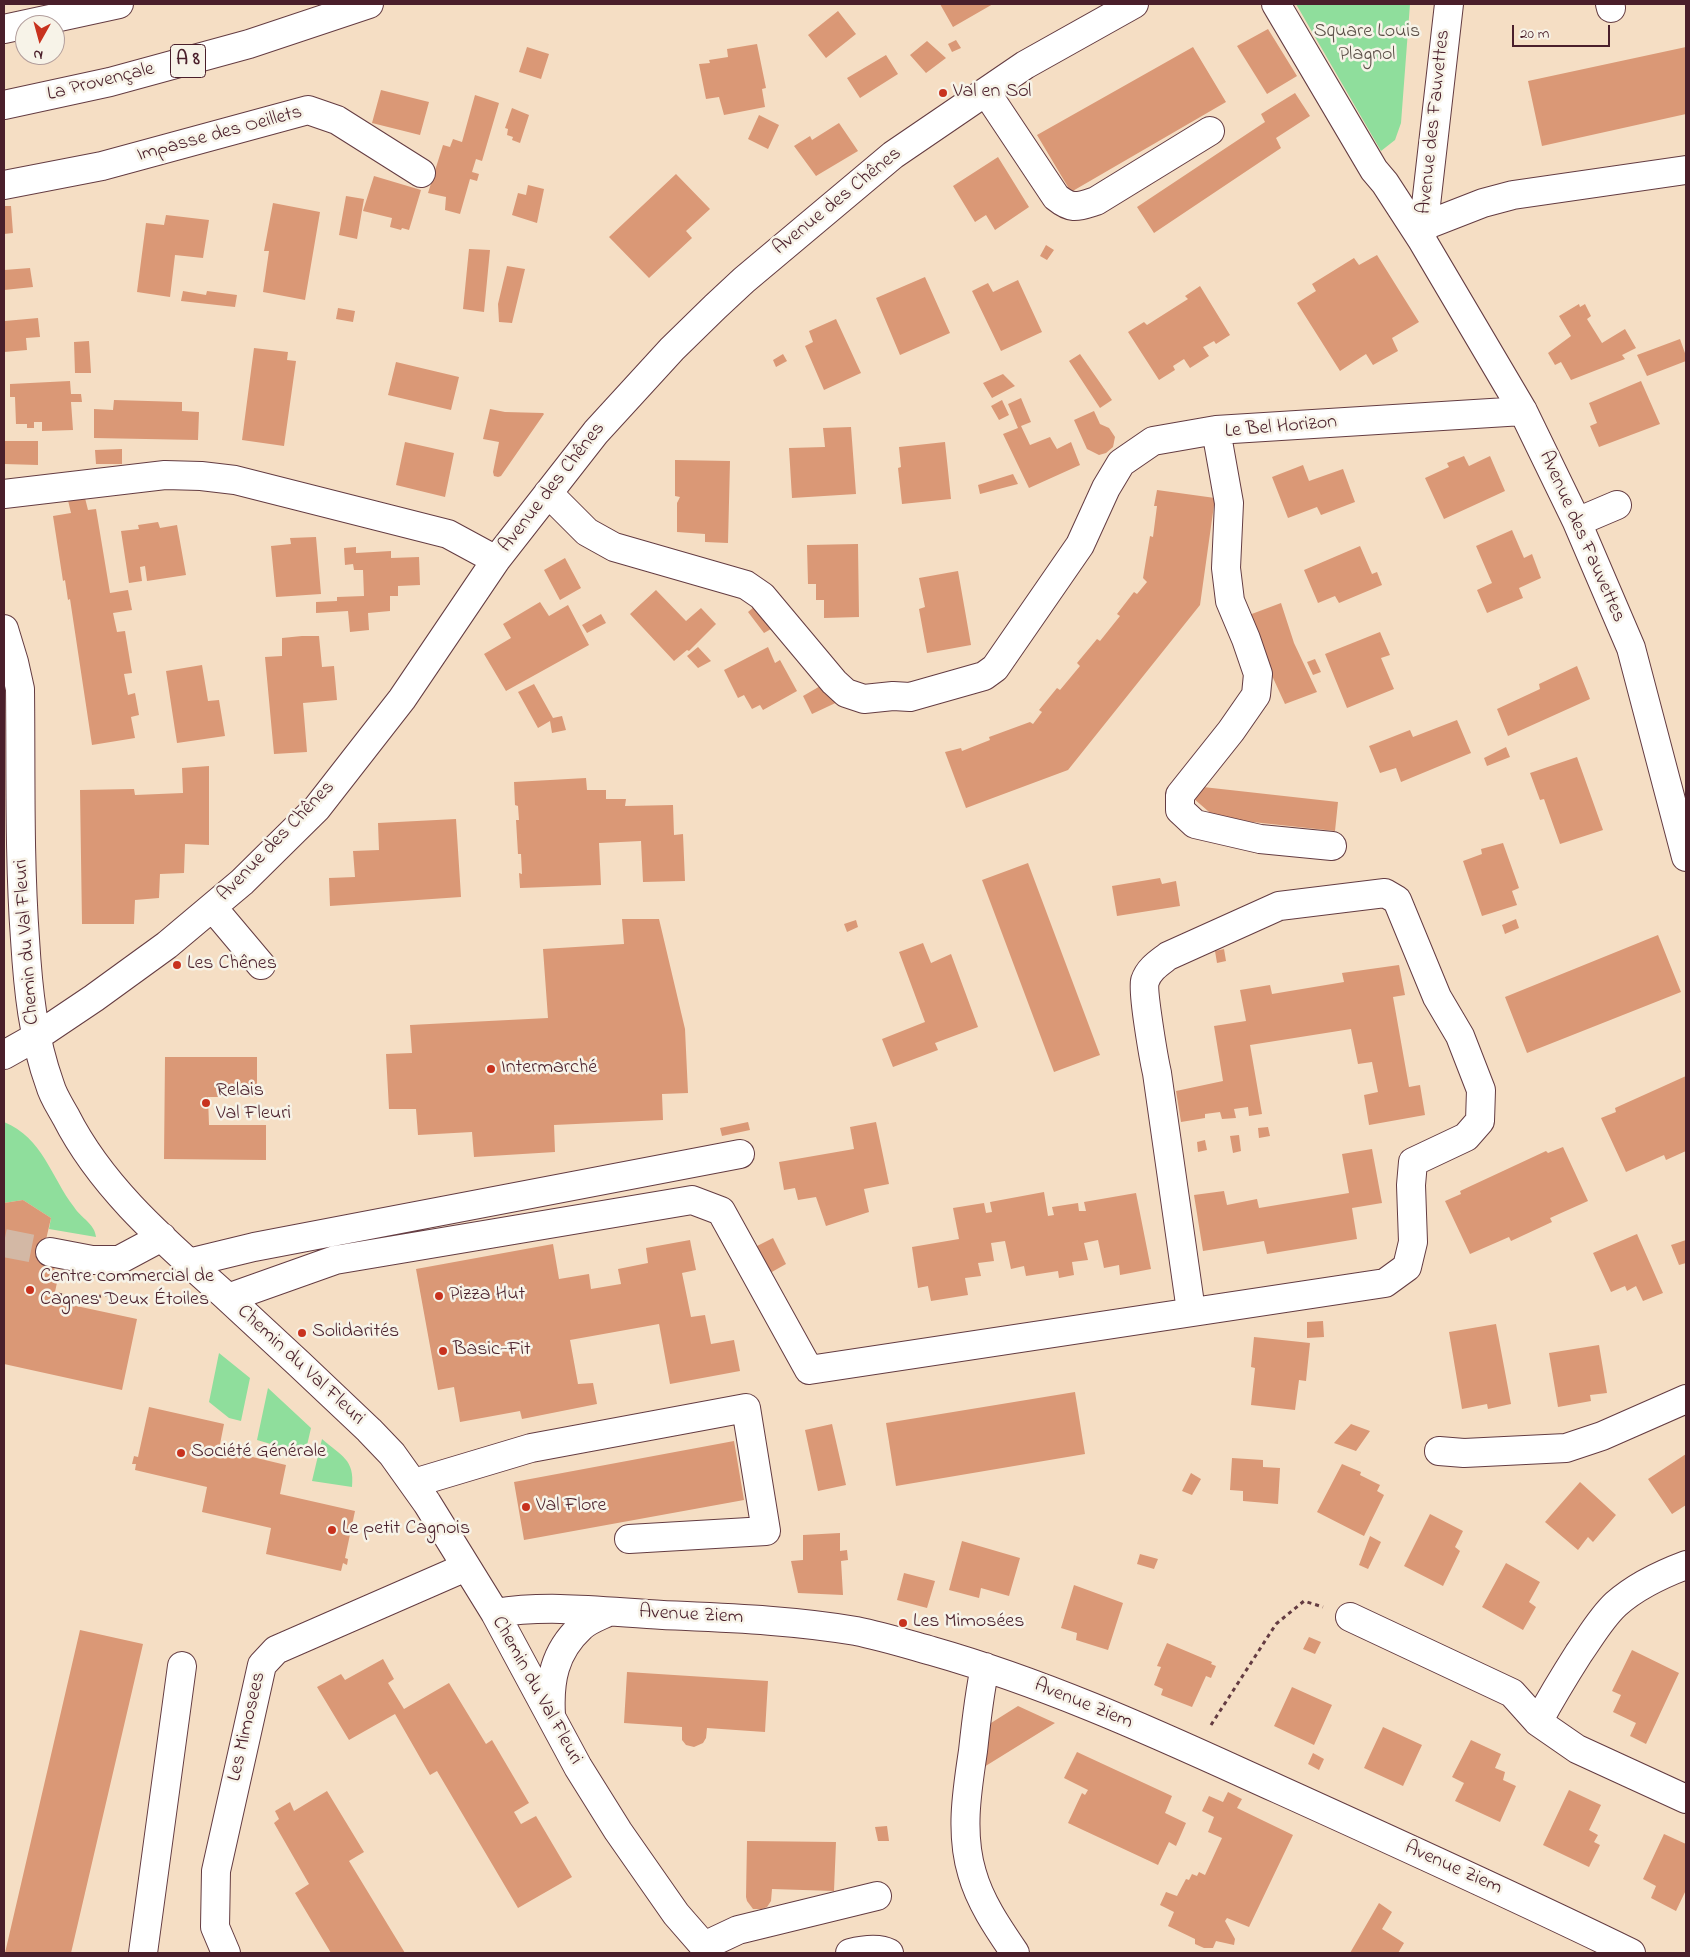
<!DOCTYPE html>
<html>
<head>
<meta charset="utf-8">
<style>
  body { margin:0 }
  #map { position:relative; width:1690px; height:1957px; overflow:hidden; background:#f5dec4; font-family:"Indie Flower",sans-serif }
  canvas { display:block }
  .frame { position:absolute; inset:0; border:5px solid #4a1f2b; pointer-events:none }
  .north { position:absolute; left:15px; top:15px; width:50px; height:50px; box-sizing:border-box; background:#f7f3e8; border:1px solid #b29e9c; border-radius:50%; rotate:187deg; font-size:14px; font-weight:700; line-height:20px; text-align:center; color:#4a1f2b }
  .north::after { content:''; display:block; margin:auto; width:18px; height:22px; background:#c8321e; clip-path:polygon(50% 0,100% 100%,50% 72%,0 100%) }
  .scale { position:absolute; left:1512px; top:25px; width:98px; height:22px; box-sizing:border-box; border:2px solid #4a1f2b; border-top:0; padding-left:6px; font-size:15px; line-height:18px; white-space:nowrap; color:#4a1f2b; -webkit-text-stroke:4px #f7f3e8; paint-order:stroke }
</style>
</head>
<body>
<div id="map">
<canvas width="1690" height="1957"></canvas>
<div class="frame"></div>
<div class="north">N</div>
<div class="scale">20 m</div>
</div>
<script>
const g = document.querySelector('canvas').getContext('2d');
g.lineJoin = 'round';
function fill(path, color) { g.fillStyle = color; g.fill(path, 'evenodd'); }
function stroke(path, color, width, dash) { g.strokeStyle = color; g.lineWidth = width; g.lineCap = dash ? 'butt' : 'round'; g.setLineDash(dash || []); g.stroke(path); }
function drawText(font, color, halo, rows, align = 'center') {
  g.font = font + ' "Indie Flower",sans-serif'; g.lineWidth = 5; g.setLineDash([]); g.textBaseline = 'middle'; g.strokeStyle = halo; g.fillStyle = color; for (const [text, x, y, turn = 0] of rows) {
    g.save(); g.translate(x, y); g.rotate((+turn || 0) * Math.PI / 180); g.textAlign = isNaN(turn) ? turn : align; if (halo) g.strokeText(text, 0, 0); g.fillText(text, 0, 0); g.restore();
  }
}
fill(new Path2D(`
  M1296 4H1410L1401 123 1395 140 1381 151Z
  M4 1122C43 1138 51 1177 74 1207 81 1218 95 1224 96 1237L49 1229 51 1218 23 1200 4 1203Z
  M219 1353 250 1378 241 1421 229 1418 209 1402Z
  M268 1388 311 1428 305 1454 257 1440Z
  M322 1439C341 1456 355 1459 352 1487L312 1481Z`), '#8fde9c');
fill(new Path2D(`
  M940 4H993L953 27Z
  M838 11 856 34 826 58 808 35Z
  M1268 29 1297 76 1267 94 1237 46Z
  M956 40 961 48 952 52 948 44Z
  M927 41 946 58 926 73 910 55Z
  M757 44 766 88 762 89 765 107 724 115 719 97 706 99 699 64 710 63 709 60 728 57 727 49Z
  M527 47 549 54 541 79 519 72Z
  M1193 47 1226 102 1071 192 1037 135Z
  M1686 47V114L1542 146 1528 81Z
  M886 55 898 74 860 98 847 78Z
  M381 90 429 102 420 135 372 123Z
  M1295 93 1310 116 1276 138 1281 148 1154 233 1137 207 1265 122 1261 114Z
  M475 95 499 103 482 161 476 159 472 172 479 174 477 181 470 179 460 214 445 210 446 197 428 193 443 145 450 147 453 139 462 142Z
  M512 108 529 115 520 143 512 140 513 137 507 135 508 129 505 128Z
  M759 115 779 125 768 149 748 139Z
  M839 123 858 151 816 176 794 146 810 136 812 140Z
  M998 157 1029 207 995 230 986 215 975 222 953 186Z
  M676 174 710 209 686 231 692 238 649 278 609 237Z
  M374 176 421 190 409 230 402 228 401 230 390 227 392 218 363 211Z
  M528 185 544 189 537 223 512 215 518 193 526 195Z
  M346 196 364 199 357 239 339 235Z
  M273 203 320 212 305 300 263 292 269 251H264Z
  M4 206H11L13 233 4 234Z
  M166 215 209 220 203 258 175 255 170 297 137 292 146 223 164 225Z
  M1046 245 1054 250 1047 260 1040 256Z
  M469 249 490 250 484 312 463 309Z
  M1377 255 1419 322 1392 338 1398 351 1373 365 1366 354 1340 371 1297 303 1316 291 1312 284 1354 258 1359 265Z
  M507 266 525 269 512 323 499 322 498 304Z
  M30 268 33 287 4 290V270Z
  M925 277 950 333 900 355 876 298Z
  M1018 280 1042 332 1001 351 972 291 988 283 993 292Z
  M1200 286 1230 335 1216 344 1214 341 1203 347 1209 356 1190 368 1184 359 1173 366 1175 370 1159 380 1128 332 1144 322 1147 325 1188 299 1185 296Z
  M183 291 206 295 207 291 237 295 235 307 181 301Z
  M1579 304 1580 307 1585 304 1591 316 1587 319 1602 343 1625 329 1636 348 1622 355 1625 359 1571 380 1561 362 1555 365 1548 353 1571 336 1559 316Z
  M338 308 355 311 353 322 336 319Z
  M38 318 40 337 26 338 27 350 4 352 5 321Z
  M836 319 861 373 824 390 805 346 813 342 809 331Z
  M1680 339 1686 356V361L1647 376 1637 355Z
  M89 341 91 373H75L74 342Z
  M254 348 288 352 287 360 296 361 284 446 242 440Z
  M783 354 787 361 776 367 773 360Z
  M1080 354 1112 400 1100 408 1069 361Z
  M396 362 459 377 451 410 388 395Z
  M1003 374 1015 386 992 398 983 383Z
  M70 381 71 394H81L82 402H71L73 430 42 431V422H34V428H27V424H16L15 397H10V384Z
  M1641 381 1660 424 1599 447 1590 426 1597 423 1589 403Z
  M1021 398 1031 422 1021 426 1030 445 1050 437 1057 449 1071 442 1080 465 1029 488 1003 434 1018 428 1008 404Z
  M114 400 182 402V411L199 412 198 440 94 438V409L113 410Z
  M1002 400 1009 415 999 420 991 406Z
  M490 409 505 412 543 413 544 414 501 476 498 477 494 476 493 472 499 442 483 439Z
  M1094 411 1100 424 1109 428 1115 437 1113 447 1106 453 1099 455 1087 449 1074 420Z
  M851 427 856 494 792 498 789 448 825 447 823 428Z
  M4 441H38V465L4 464Z
  M405 442 454 453 445 497 396 485Z
  M945 442 951 499 902 504 898 468 901 467 899 447Z
  M122 449V464H96L95 450Z
  M1464 456 1469 466 1490 456 1505 491 1444 519 1425 478 1449 467 1447 463Z
  M675 460 730 461 728 543 705 542V534L677 532V503L680 497 675 496Z
  M1303 465 1309 481 1343 469 1355 502 1321 515 1317 507 1288 518 1272 477Z
  M1013 474 1018 484 980 494 978 485Z
  M1157 490 1215 498 1200 605 1068 770 966 808 945 752 961 748 962 751 990 740 989 737 1030 722 1033 724 1042 712 1039 710 1057 688 1060 690 1080 666 1077 663 1097 639 1100 641 1120 616 1117 614 1134 592 1137 594 1147 582 1143 578 1150 536 1153 537 1157 506H1154Z
  M84 494 88 510 96 509 110 593 128 590 132 610 113 613 117 632 125 631 132 673 124 674 128 695 135 693 139 715 131 717 135 738 92 745 70 599 68 600 65 580 63 581 53 516 71 513 67 496Z
  M158 522 160 528 177 525 186 575 147 581 145 566 140 567 142 581 129 583 121 531 139 529 138 525Z
  M1512 530 1524 558 1532 554 1541 578 1519 588 1523 598 1487 613 1477 590 1492 583 1476 546Z
  M316 537 321 594 276 597 271 546 291 544 290 538Z
  M858 544 859 617 824 618V600H816V584H808L807 545Z
  M1360 546 1372 574 1377 572 1382 585 1339 603 1335 596 1318 603 1304 570Z
  M356 547V553L391 551V558L419 557 420 585 398 586V596H390V611L368 613 369 630 350 632 348 611 316 613V602L337 601V597L364 596 363 570H354L353 564 345 565 344 548Z
  M565 558 581 588 560 600 544 570Z
  M958 571 971 645 927 653 919 609 925 607 919 578Z
  M656 590 686 621 701 608 716 624 689 651 687 650 674 661 630 614Z
  M540 602 549 616 568 605 589 645 506 691 484 654 511 638 503 624Z
  M1281 603 1294 643 1317 692 1285 704 1263 656 1249 615Z
  M754 607 771 629 764 633 748 612Z
  M601 614 606 623 587 633 582 625Z
  M1380 632 1390 655 1381 658 1394 689 1347 708 1325 654Z
  M302 636H319L322 667 334 666 337 700 303 703 307 752 274 754 265 657 282 656V638Z
  M698 647 711 661 698 668 687 656Z
  M768 647 775 663 780 660 797 691 763 710 760 705 752 709 744 695 738 698 724 670Z
  M1315 659 1321 672 1313 675 1307 662Z
  M202 665 208 701 219 700 225 736 177 743 166 671Z
  M1577 666 1590 699 1508 736 1497 709 1540 689 1539 684Z
  M829 681 844 699 812 714 803 696Z
  M534 684 553 718 562 716 566 730 552 733 550 721 538 728 518 692Z
  M1457 720 1471 753 1401 782 1396 768 1380 773 1369 746 1410 730 1413 737Z
  M1506 747 1510 757 1487 766 1484 758Z
  M1577 757 1603 830 1560 844 1544 799 1540 800 1530 773Z
  M209 766V845L185 844 184 873 160 874 159 898 135 900 134 924H82L80 790 134 789 135 795 183 793 182 768Z
  M586 778 587 790H606V799H626L625 806 673 805 674 835 683 834 685 881 643 882 641 841 599 843 601 885 520 888 519 873 522 874 521 854H518L516 820H519L518 806 515 805 514 782Z
  M1203 787 1338 802 1335 831 1216 818 1193 798Z
  M456 819 461 897 330 906 329 878 355 877 353 851 379 850 378 823Z
  M1503 843 1519 888 1512 891 1517 905 1482 916 1463 861 1482 854 1481 849Z
  M1028 863 1100 1055 1054 1072 982 880Z
  M1160 878 1162 884 1176 881 1180 906 1117 916 1112 886Z
  M622 919H659L685 1029 688 1093 662 1094 663 1120 554 1125 555 1152 474 1157 472 1132 418 1135 416 1109H389L386 1054 412 1053 410 1025 548 1018 543 949 624 944Z
  M1516 919 1519 928 1505 934 1502 925Z
  M856 920 858 927 847 932 844 924Z
  M1658 935 1681 992 1527 1053 1505 997Z
  M923 943 931 963 951 954 978 1027 935 1043 938 1050 893 1067 882 1039 925 1022 899 952Z
  M1224 949 1226 961 1217 963 1215 951Z
  M1399 965 1405 995 1393 997 1409 1087 1420 1085 1425 1115 1369 1125 1364 1095 1378 1092 1372 1062 1358 1064 1351 1029 1250 1045 1262 1114 1249 1116 1248 1107 1234 1109 1236 1118 1222 1119 1220 1112 1205 1114V1118L1181 1122 1176 1091 1223 1081 1214 1026 1246 1021 1240 990 1270 985 1272 994 1344 982 1342 973Z
  M165 1057H257V1097H208L209 1125H266V1160L164 1159Z
  M1686 1076V1151L1666 1160 1664 1155 1626 1172 1601 1118 1616 1112 1615 1108Z
  M748 1122 750 1130 722 1136 720 1128Z
  M876 1122 889 1184 864 1189 869 1212 826 1226 816 1197 798 1200 795 1188 784 1190 779 1162 854 1149 850 1127Z
  M1268 1127 1270 1136 1259 1138 1258 1128Z
  M1239 1135 1241 1151 1233 1153 1230 1136Z
  M1205 1140 1207 1150 1198 1152 1197 1142Z
  M1563 1147 1588 1201 1550 1218 1552 1222 1511 1241 1509 1237 1470 1254 1445 1201 1461 1194 1460 1191 1546 1151 1548 1153Z
  M1372 1149 1382 1203 1352 1208 1357 1239 1267 1254 1264 1241 1203 1251 1194 1195 1224 1191 1227 1205 1257 1199 1259 1208 1349 1193 1342 1154Z
  M1044 1192 1048 1216 1054 1215 1052 1207 1078 1203 1079 1211H1086L1084 1202 1136 1193 1151 1269 1120 1275 1119 1265 1104 1268 1098 1240 1084 1243 1088 1260 1072 1262 1074 1275 1059 1278 1058 1271 1026 1276 1024 1266 1011 1269 1005 1241 991 1243 994 1261 978 1263 981 1276 965 1278 968 1295 931 1301 928 1286 918 1288 912 1247 959 1239 953 1208 984 1203 986 1213 992 1212 990 1202Z
  M23 1200 51 1218 45 1244 58 1278 53 1301 137 1319 122 1390 4 1364V1203Z
  M1637 1234 1663 1293 1643 1301 1636 1286 1627 1291 1625 1286 1611 1292 1593 1253Z
  M773 1238 786 1264 770 1273 755 1247Z
  M690 1240 696 1270 682 1273 691 1317 705 1315 711 1344 734 1340 740 1371 670 1384 659 1324 570 1340 578 1384 593 1383 597 1404 522 1419 520 1411 460 1422 454 1387 438 1390 416 1269 553 1244 559 1279 589 1274 591 1289 621 1284 618 1269 648 1263 646 1248Z
  M1686 1240V1263L1679 1265 1671 1245Z
  M1323 1321 1324 1337 1307 1338V1322Z
  M1496 1324 1511 1404 1488 1409 1487 1404 1462 1409 1449 1332Z
  M1254 1337 1310 1343 1306 1381 1299 1380 1295 1410 1251 1405 1255 1368 1251 1367Z
  M1599 1345 1607 1393 1590 1395 1591 1401 1558 1407 1549 1353Z
  M1075 1392 1085 1454 896 1486 886 1423Z
  M149 1407 224 1424 219 1449 286 1465 280 1494 355 1511 345 1558 348 1559 347 1565 343 1563 341 1571 266 1554 271 1528 202 1512 207 1487 135 1470 136 1464H132L134 1456 138 1457Z
  M832 1424 846 1485 818 1491 805 1430Z
  M1351 1424 1370 1431 1356 1451 1334 1443Z
  M734 1441 744 1500 524 1540 514 1482Z
  M1686 1454V1505L1672 1514 1648 1479Z
  M1232 1458 1263 1460V1467L1280 1468 1278 1504 1243 1501V1491L1230 1490Z
  M1342 1464 1361 1472 1360 1475 1380 1485 1377 1491 1384 1495 1364 1536 1317 1512Z
  M1191 1473 1201 1479 1192 1495 1182 1491Z
  M1580 1482 1616 1515 1593 1542 1588 1537 1578 1550 1545 1522Z
  M1430 1514 1463 1531 1455 1547 1460 1551 1443 1586 1404 1566Z
  M840 1533V1551L847 1550 848 1560 841 1561 843 1595 798 1593 791 1561 803 1560V1535Z
  M1370 1536 1381 1542 1368 1569 1359 1565Z
  M962 1541 1020 1558 1009 1596 981 1588 979 1598 949 1590Z
  M1140 1554 1158 1559 1154 1569 1137 1564Z
  M1506 1563 1540 1582 1529 1602 1536 1607 1523 1630 1482 1607Z
  M904 1573 935 1581 927 1608 897 1600Z
  M1074 1585 1123 1603 1108 1650 1076 1640 1077 1633 1061 1628Z
  M80 1630 143 1644 71 1953H5Z
  M1309 1637 1321 1642 1315 1654 1303 1649Z
  M1167 1643 1212 1662 1211 1664 1216 1666 1211 1678 1206 1676 1192 1707 1161 1695 1163 1689 1154 1685 1161 1667 1157 1666Z
  M1632 1650 1679 1673 1646 1744 1630 1736 1636 1723 1613 1712 1621 1695 1612 1691Z
  M383 1659 394 1679 388 1683 404 1709 449 1683 486 1744 492 1740 529 1803 514 1812 521 1824 536 1816 572 1877 518 1908 437 1771 430 1775 395 1714 349 1740 317 1687 341 1674 345 1680Z
  M627 1672 768 1681 765 1732 707 1728 706 1738 703 1743 694 1747 686 1745 682 1740V1727L624 1723Z
  M1292 1687 1332 1705 1314 1745 1274 1726Z
  M1018 1706 1055 1723 984 1767 991 1723Z
  M1383 1727 1422 1745 1403 1786 1364 1768Z
  M1471 1740 1501 1754 1495 1768 1505 1772 1503 1780 1516 1786 1500 1822 1455 1801 1464 1783 1452 1777Z
  M1077 1752 1172 1796 1165 1813 1186 1823 1176 1846 1169 1842 1158 1865 1068 1823 1082 1793 1085 1795 1088 1790 1064 1778Z
  M1313 1753 1324 1759 1319 1770 1308 1764Z
  M1569 1790 1601 1805 1589 1830 1598 1835 1594 1842 1600 1845 1589 1867 1543 1845Z
  M327 1791 364 1852 349 1861 405 1953H331L295 1893 309 1884 274 1823 279 1819 275 1811 290 1802 294 1811Z
  M1228 1792 1242 1799 1237 1808 1293 1835 1249 1927 1227 1918 1225 1921 1235 1939 1234 1945 1216 1941 1213 1948H1204L1195 1944V1939L1168 1926 1174 1912 1160 1905 1166 1892 1177 1896 1186 1879 1189 1880 1192 1874 1197 1876 1199 1872 1205 1875 1222 1838 1208 1832 1214 1817 1202 1811 1209 1796 1223 1802Z
  M887 1826 889 1841H878L875 1827Z
  M1664 1834 1686 1844V1890L1676 1911 1651 1898 1656 1886 1643 1879Z
  M747 1841 836 1842 834 1891 772 1889 771 1901 767 1907 762 1909H753L747 1901 746 1897Z
  M1379 1903 1392 1912 1382 1929 1404 1943 1398 1953H1350Z`), '#da9876');
stroke(new Path2D(`
  M4 1243 50 1252`), '#d3b8a5', 28, [28, 14]);
const minor = new Path2D(`
  M1276 4 1374 170 1385 183 1422 240 1523 411 1577 522 1631 648 1686 857
  M1610 4 1611 8
  M986 92 1056 197C1072 210 1077 207 1096 201L1210 131
  M4 185 102 166 308 110 337 120 421 173
  M1424 226 1483 203 1513 195 1686 170
  M1422 240 1449 4
  M548 493 587 532 614 547 746 585 762 596 834 682 846 693 864 699 893 696 910 697 984 676 995 668 1080 545 1106 488 1121 463 1153 441 1216 430
  M4 494 165 475 201 476 235 480 448 534 496 560
  M1577 522 1617 505
  M4 629 14 662 20 689C21 772 19 856 25 939 28 989 33 1038 50 1085 53 1096 60 1106 66 1117 103 1190 168 1244 228 1298 276 1342 323 1386 369 1430L392 1454 427 1503 495 1613 578 1767 618 1831 676 1914 710 1953
  M1332 846 1260 839 1195 824 1180 810V795L1231 731 1256 695 1258 674 1246 639 1230 601 1226 568 1229 503 1216 430 1523 411
  M213 908 261 965
  M4 1055 36 1037 94 998 167 945 242 882 317 808 402 699 496 560 596 432 672 349 715 307 744 280 893 155 1025 65 1134 4
  M50 1252 92 1260H119L162 1237
  M188 1263 254 1247 740 1154
  M228 1298 335 1260 692 1200 721 1211 809 1370 1385 1283 1407 1267 1413 1242 1411 1185 1413 1162 1466 1137 1480 1121 1481 1090 1460 1036 1437 997 1397 900 1385 893 1279 906 1168 956C1159 963 1149 969 1145 981 1142 991 1154 1060 1157 1073L1191 1311
  M1439 1451 1464 1453 1566 1448 1602 1436 1686 1399
  M414 1483 531 1448 746 1408 766 1531 629 1539
  M495 1613C550 1604 608 1612 663 1615 728 1618 792 1620 856 1631 881 1636 907 1644 932 1651 1041 1682 1144 1728 1247 1775 1375 1833 1504 1891 1631 1953
  M1350 1617 1512 1693 1538 1722 1577 1749 1686 1799
  M985 1667C979 1695 976 1723 973 1751 967 1791 960 1833 972 1873 980 1902 998 1928 1015 1953
  M551 1715C549 1681 554 1652 581 1627 588 1620 600 1616 608 1612
  M1538 1722C1551 1698 1565 1675 1579 1653 1591 1636 1601 1618 1616 1604 1636 1586 1662 1574 1686 1565
  M704 1946 738 1930 877 1896
  M143 1953 182 1666
  M226 1953 215 1927 216 1871 262 1665 276 1650 466 1567
  M850 1953C862 1950 878 1947 889 1953`);
const highway = new Path2D(`
  M4 29 119 4
  M4 105 110 82 249 44 369 4`);
stroke(minor, '#643c42', 30);
stroke(highway, '#643c42', 30);
stroke(new Path2D(`
  M58 1294 84 1300 113 1293
  M1211 1725 1276 1624 1304 1601 1323 1607`), '#643c42', 3, [4, 4]);
stroke(minor, '#fff', 28);
stroke(highway, '#fff', 28);
for (const [x, y, r, color] of [
  [943,93,5,"#c8321e"],
  [177,965,5,"#c8321e"],
  [491,1069,5,"#c8321e"],
  [206,1103,5,"#c8321e"],
  [30,1290,5,"#c8321e"],
  [439,1296,5,"#c8321e"],
  [302,1333,5,"#c8321e"],
  [443,1351,5,"#c8321e"],
  [181,1453,5,"#c8321e"],
  [526,1507,5,"#c8321e"],
  [332,1530,5,"#c8321e"],
  [903,1623,5,"#c8321e"]
]) { const dot = new Path2D(); dot.arc(x, y, r, 0, 2 * Math.PI); g.fillStyle = color; g.fill(dot); stroke(dot, '#f7f3e8', 2); }
for (const [x, y, w] of [
  [188,61,35]
]) { const box = new Path2D(); box.roundRect(x - w / 2, y - 16.5, w, 33, 4); g.fillStyle = '#f7f3e8'; g.fill(box); stroke(box, '#4a1f2b', 1); }
drawText('bold 19px', '#4a1f2b', null, [
  ["A 8",188,61]
]);
drawText('20px', '#5b4f47', '#f7f3e8', [
  ["Square Louis",1367,33],
  ["Plagnol",1367,56]
]);
drawText('20px', '#4a1f2b', '#f7f3e8', [
  ["La Provençale",101,83,-14],
  ["Avenue des Fauvettes",1435,122,-84],
  ["Impasse des Oeillets",220,135,-15],
  ["Avenue des Chênes",838,202,-39],
  ["Le Bel Horizon",1281,428,-5],
  ["Avenue des Chênes",553,488,-52],
  ["Avenue des Fauvettes",1581,537,66],
  ["Avenue des Chênes",277,842,-46],
  ["Chemin du Val Fleuri",28,942,-94],
  ["Chemin du Val Fleuri",300,1366,43],
  ["Avenue Ziem",691,1616,3],
  ["Chemin du Val Fleuri",536,1691,61],
  ["Avenue Ziem",1083,1705,22],
  ["Les Mimosees",248,1727,-77],
  ["Avenue Ziem",1453,1869,24]
]);
drawText('20px', '#4a1f2b', '#f7f3e8', [
  ["Val en Sol",953,93],
  ["Les Chênes",187,965],
  ["Intermarché",501,1069],
  ["Relais",216,1092],
  ["Val Fleuri",216,1115],
  ["Centre commercial de",40,1278],
  ["Cagnes Deux Étoiles",40,1301],
  ["Pizza Hut",449,1296],
  ["Solidarités",312,1333],
  ["Basic-Fit",453,1351],
  ["Société Générale",191,1453],
  ["Val Flore",536,1507],
  ["Le petit Cagnois",342,1530],
  ["Les Mimosées",913,1623]
], 'left');
</script>
</body>
</html>
